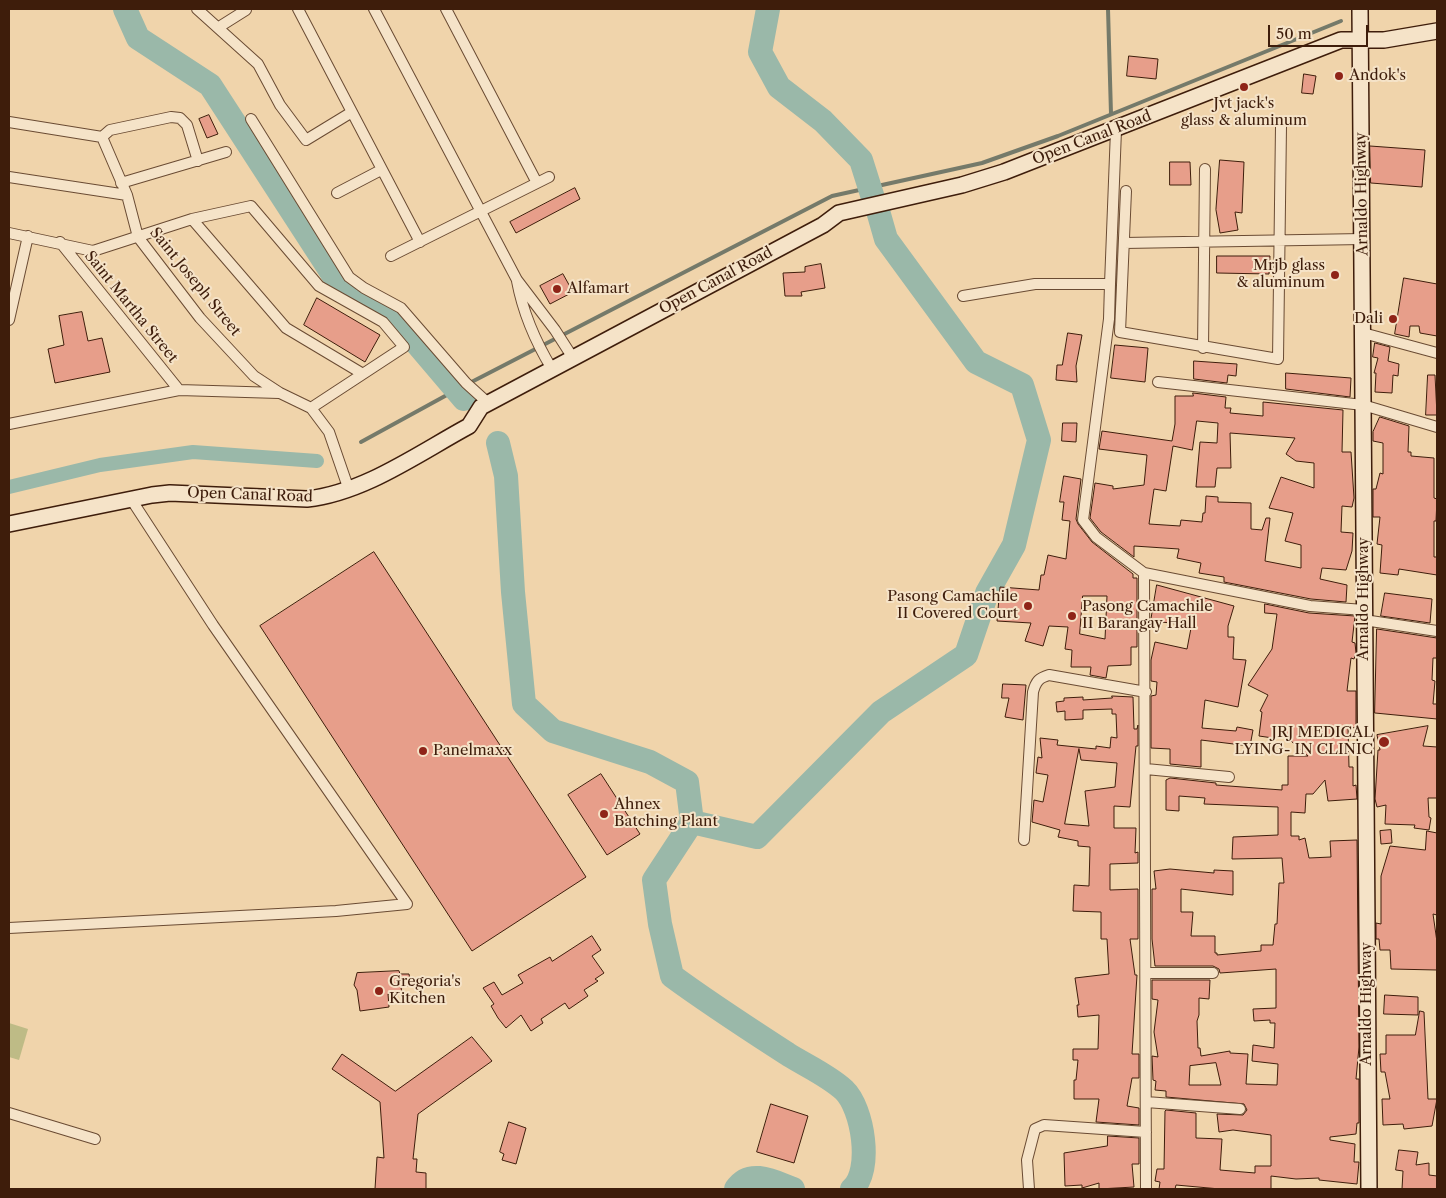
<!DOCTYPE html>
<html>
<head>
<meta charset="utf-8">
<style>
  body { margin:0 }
  #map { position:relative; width:1446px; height:1198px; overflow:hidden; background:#f0d4ab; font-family:"Libre Caslon Text",serif }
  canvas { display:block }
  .frame { position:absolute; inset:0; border:10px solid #3e1d0b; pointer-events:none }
  .scale { position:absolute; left:1268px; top:25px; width:100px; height:22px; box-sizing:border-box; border:2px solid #3e1d0b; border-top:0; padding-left:6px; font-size:15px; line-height:18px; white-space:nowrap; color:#3e1d0b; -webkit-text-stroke:4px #f5e3c8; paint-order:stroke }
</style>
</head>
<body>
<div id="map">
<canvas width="1446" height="1198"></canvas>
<div class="frame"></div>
<div class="scale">50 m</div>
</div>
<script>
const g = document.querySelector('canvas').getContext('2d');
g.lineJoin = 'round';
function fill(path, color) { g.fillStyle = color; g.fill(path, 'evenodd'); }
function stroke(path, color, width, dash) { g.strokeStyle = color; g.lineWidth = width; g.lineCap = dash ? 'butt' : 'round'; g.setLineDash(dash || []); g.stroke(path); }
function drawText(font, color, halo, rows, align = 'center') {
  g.font = font + ' "Libre Caslon Text",serif'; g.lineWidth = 4; g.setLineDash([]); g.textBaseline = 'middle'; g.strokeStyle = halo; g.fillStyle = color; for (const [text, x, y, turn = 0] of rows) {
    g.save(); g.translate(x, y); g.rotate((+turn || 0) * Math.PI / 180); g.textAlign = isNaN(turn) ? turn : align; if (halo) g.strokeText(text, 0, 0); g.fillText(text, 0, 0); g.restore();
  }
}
fill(new Path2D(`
  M9 1023 28 1029 19 1060 9 1057Z`), '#bebb86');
stroke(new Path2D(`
  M1108 9 1111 114
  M361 442 456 390 832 196 982 163 1058 136 1341 21`), '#757a6a', 4);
stroke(new Path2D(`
  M9 487 100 465 193 452 317 461`), '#9ab8a9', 14);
stroke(new Path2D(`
  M125 9 138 38 210 85 339 284 396 319 464 399
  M768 9 760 52 779 87 823 121 861 160 873 198
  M498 443 506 476 513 592 524 704 553 731 650 762 687 782 692 822 654 880 660 924 672 976C710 1004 749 1029 789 1055 807 1066 829 1076 844 1090 863 1108 873 1171 852 1189
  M692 822 757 837 881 712 966 655 987 593 1014 545 1039 440 1022 385 976 362 886 239 878 211
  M736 1189C750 1168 775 1182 793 1189`), '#9ab8a9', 24);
const building = new Path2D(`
  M1129 56 1158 59 1156 79 1127 76Z
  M1304 74 1316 76 1313 94 1302 93Z
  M209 115 218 134 207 138 199 119Z
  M1370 146 1425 150 1422 187 1371 183Z
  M1220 160 1244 162 1242 213 1235 212 1238 230 1220 233 1216 210Z
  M1170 162H1190L1191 185H1170Z
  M575 188 580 199 516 233 510 222Z
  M1217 256H1270L1269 274 1217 273Z
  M821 264 825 288 801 292 802 296H785L783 273 805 272V267Z
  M563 274 573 292 550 304 540 286Z
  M1404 278 1437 284V336L1420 333 1419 326H1410L1409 337 1395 334Z
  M317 298 380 335 365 362 304 325Z
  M82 312 88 341 102 338 110 372 55 383 48 349 64 345 59 316Z
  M1068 333 1082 335 1076 366 1077 382 1056 380 1057 365H1062Z
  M1375 343 1390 347 1388 361 1399 364 1398 376 1393 375 1392 393 1375 392 1376 373H1374L1378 358 1373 357Z
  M1115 345 1148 348 1145 382 1111 378Z
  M1194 361 1237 364 1236 376 1228 375 1227 383 1194 379Z
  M1286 373 1351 378 1350 397 1286 389Z
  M1428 375H1435L1437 415H1426Z
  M1193 393 1226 397 1225 408H1231L1230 413 1263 416V402L1343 410 1342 452H1351L1354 498 1352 507 1342 506 1341 532 1353 533 1352 551 1346 570 1322 568 1320 579 1347 585 1346 602 1311 599 1224 582V577L1199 573 1201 563 1177 558 1179 549 1134 546V557L1101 532 1090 518 1095 483 1113 486V489L1144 485 1147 455 1099 449 1102 431 1172 441 1175 424V396H1193ZM1197 421 1218 423 1217 443 1200 442 1196 487H1215L1217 468H1231L1230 433 1295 438 1286 454 1296 461 1314 463V488L1281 477 1269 508 1293 513 1285 541 1301 545V568L1265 561 1270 518H1266L1262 530 1251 529V503L1218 502V497L1206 496 1205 513H1203L1202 522 1181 520 1180 526 1149 524 1154 489 1166 491 1173 446 1192 450Z
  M1380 417 1409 426 1408 452H1411V456L1434 458V498L1437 499 1436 521H1434V557H1437V575L1399 569 1398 575 1380 573 1382 545 1377 544 1380 517H1373V489H1376L1380 473 1383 474V443L1373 441V432Z
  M1063 423H1077L1076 442 1062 441Z
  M1064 476 1081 479 1076 519 1078 524 1092 542 1133 574V578H1137V647H1131V665L1108 666 1106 678 1090 675 1091 667H1071L1072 650 1065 649 1068 627 1049 626 1043 646 1025 641 1031 623 997 621 1000 587 1039 590 1041 575H1044L1048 555 1066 559 1070 521 1062 520 1064 502H1060ZM1083 596H1107L1105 639 1080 634Z
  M374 552 586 877 472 951 260 626Z
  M1157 585 1234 606 1228 626V637H1234L1233 659 1246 660 1238 707 1205 700 1202 728 1236 731 1237 727 1253 730 1250 746 1201 740V767L1170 764V749L1151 748V696L1156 695 1157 682 1151 681V660L1155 642 1187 649 1191 628 1171 623 1151 621Z
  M1385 593 1432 599 1430 623 1381 616Z
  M1265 604 1309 613 1355 616 1352 642 1355 643 1356 653 1354 659 1351 658 1347 691H1356V728L1348 727 1349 767H1353V786L1356 785 1357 799 1328 801 1325 780 1313 794H1306L1305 813 1291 812V836H1299V840L1305 838 1309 858 1331 857 1330 841 1357 840 1359 1047 1356 1079H1359V1123H1357L1356 1134 1330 1137V1140L1355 1144 1354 1162H1359L1357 1184 1319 1180V1178L1296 1179 1271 1176V1189H1220L1176 1185 1175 1189H1159L1160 1182 1155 1181 1157 1169H1164L1165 1111 1166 1110 1196 1113V1138L1222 1139 1220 1170 1255 1173V1166H1271V1135L1233 1130 1219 1132 1217 1114 1243 1115 1247 1110 1244 1104 1166 1097V1091L1155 1090 1156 1081 1153 1080 1152 1056 1158 1057 1154 1032 1158 1000 1152 999V980H1210L1209 999 1199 998V1015L1197 1021 1198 1048H1200L1201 1056 1230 1051V1053L1248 1054 1246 1084 1277 1085 1278 1064 1252 1061 1253 1045 1274 1048 1275 1023H1270V1020L1254 1021 1253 1009 1276 1008V969L1220 973 1219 969 1213 966H1155L1152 939V889H1156L1154 871 1170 869 1214 873V870L1233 871V895L1181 889V912H1193L1191 936H1215V953H1217V955L1261 951V945H1273L1275 924H1277L1279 883H1284L1282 858 1232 859 1233 837 1278 835V807L1204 804 1205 798 1179 796V811L1166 810V780L1170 778 1216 783V785L1282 790V785H1288V756H1308L1274 726 1273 738 1259 736 1262 712 1260 711 1268 695 1248 685 1272 649 1277 614 1265 613ZM1216 1063 1221 1085H1189L1190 1066Z
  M1377 629 1437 638V658H1433L1432 680 1435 681 1433 704H1437V719L1375 713Z
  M1003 684 1026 685 1023 720 1005 717 1009 698H1002Z
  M1112 696 1133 697 1134 729H1137L1138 725V746H1136L1130 807 1114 806V828H1136L1135 853 1138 852V863L1110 864V890L1138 889V939H1130L1135 975H1137L1132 1054H1139V1078H1132L1127 1106 1139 1108V1125L1096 1122 1099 1099H1074V1080H1076L1078 1060H1073V1049H1098L1099 1015 1078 1017 1077 1005H1079L1075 978 1109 974 1107 939H1101V912L1073 911 1074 885 1089 886 1090 847 1078 846V841L1058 837 1060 830 1032 822 1034 800 1043 802 1048 775 1036 773 1038 757 1042 758 1040 738 1058 740 1057 745 1096 749V746L1110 748 1111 737 1117 738 1116 714H1112V709L1083 710V719L1065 720V711L1057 712 1056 702 1064 701V698L1083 697V700L1112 698ZM1079 749 1081 760 1117 763 1115 787 1085 791 1089 826 1065 824Z
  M1428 726 1423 746 1437 747V798H1428L1429 817 1431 818 1429 830 1414 828 1415 825 1385 824 1386 805 1377 807 1375 799 1378 750H1380L1377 735Z
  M601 774 640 834 607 855 568 795Z
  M1391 830 1392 843 1381 844 1380 831Z
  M1427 831 1437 833V915L1433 914 1437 942V970L1391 969 1390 950H1380L1379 939H1376V923L1381 924V876L1390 846 1425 850Z
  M592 936 601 950 592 956 604 973 595 979 598 981 584 990 588 996 569 1009 565 1003 541 1019 543 1023 531 1031 521 1015 506 1028 498 1018 491 1006 494 1004 483 988 494 982 502 995 523 983 518 975 550 957 552 961Z
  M399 971 400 974H409L411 985 401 988 402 992 388 994 389 1007 360 1011 357 990 354 985 357 973Z
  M1385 995 1418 997V1015L1384 1014Z
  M1420 1011 1424 1012 1428 1099H1437L1432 1126 1404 1129 1403 1124 1383 1125 1382 1099H1390L1385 1072H1381L1380 1054H1386V1035H1415Z
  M472 1037 492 1061 418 1114 413 1159H417L416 1172 426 1173V1189H375L377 1157 384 1158 380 1102 332 1069 342 1054 395 1091Z
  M771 1104 808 1116 794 1163 757 1152Z
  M509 1122 526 1128 516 1164 502 1160 504 1154 500 1152Z
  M1108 1136 1139 1138V1164H1132L1134 1187 1099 1189V1183L1082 1188V1185L1065 1186 1064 1153 1107 1146Z
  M1399 1150 1418 1152 1416 1165 1429 1163V1175L1437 1176V1189H1402L1403 1171 1396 1170Z`);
fill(building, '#e79e8a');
stroke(building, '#3e1d0b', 1);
const street = new Path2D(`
  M197 9 258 64 280 105 306 140 352 112
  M298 9 420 242
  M374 9 517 280 555 330 573 358
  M446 9 537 183
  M219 27 246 10
  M251 119 349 277 364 288 401 308 466 383 488 403
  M9 122 102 137 110 130 171 117 180 118 187 125 198 161
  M102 137 127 195 138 237 200 318 254 376 280 393 311 408 329 432 349 490
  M9 177 127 195
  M121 183 226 152
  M1126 191 1120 332 1278 359 1281 126
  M337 193 381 170
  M192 219 286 328 363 374
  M9 233 93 251 192 219 251 206 319 286 383 322 404 347 311 408
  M60 242 179 390
  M1124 243 1363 239
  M391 256 549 177
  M517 281C523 313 535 341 552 369
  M1110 284 1116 130
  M963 296 1035 284H1110L1109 319 1083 520 1096 537 1144 573 1310 606 1364 610
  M9 320 28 236
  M1363 333 1437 353
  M1203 348 1205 169
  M1158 382 1363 405 1437 427
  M9 424 179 390 279 393
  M1144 573 1146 1189
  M1364 620 1437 631
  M1146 769 1229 777
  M1024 840 1033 692C1036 681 1039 678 1049 675L1146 692
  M9 928 336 911 407 904 213 625 131 499
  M1146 973H1213
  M1146 1102 1240 1109
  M9 1113 95 1139
  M1029 1189 1027 1160 1035 1129 1044 1125 1146 1132`);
const secondary = new Path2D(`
  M1360 9 1369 1189
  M9 524 152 495 170 493 307 499C364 493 419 453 469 426L481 407 823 225 839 213 962 185 1004 172 1341 40H1384L1437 31`);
stroke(street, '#6a4b33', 12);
stroke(secondary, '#3e1d0b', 18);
stroke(street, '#f5e3c8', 10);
stroke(secondary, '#f5e3c8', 15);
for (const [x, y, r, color] of [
  [1339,76,5,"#8f2418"],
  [1244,87,5,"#8f2418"],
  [1335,275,5,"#8f2418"],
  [557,289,5,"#8f2418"],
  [1393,319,5,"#8f2418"],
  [1028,606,5,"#8f2418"],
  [1072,616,5,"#8f2418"],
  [1384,742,6,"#8f2418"],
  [423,751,5,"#8f2418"],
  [604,814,5,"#8f2418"],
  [379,991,5,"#8f2418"]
]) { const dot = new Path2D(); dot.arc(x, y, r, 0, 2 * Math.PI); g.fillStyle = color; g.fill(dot); stroke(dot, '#f5e3c8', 2); }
drawText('15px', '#3e1d0b', '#f5e3c8', [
  ["Andok's",1349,76],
  ["Jvt jack's",1244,104,"center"],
  ["glass & aluminum",1244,121,"center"],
  ["Mrjb glass",1325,266,"right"],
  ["& aluminum",1325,283,"right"],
  ["Alfamart",567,289],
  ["Dali",1383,319,"right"],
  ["Pasong Camachile",1018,597,"right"],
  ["II Covered Court",1018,614,"right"],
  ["Pasong Camachile",1082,607],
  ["II Barangay Hall",1082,624],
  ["JRJ MEDICAL",1373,733,"right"],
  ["LYING- IN CLINIC",1373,750,"right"],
  ["Panelmaxx",433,751],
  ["Ahnex",614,805],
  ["Batching Plant",614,822],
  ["Gregoria's",389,982],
  ["Kitchen",389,999]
], 'left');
drawText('15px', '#3e1d0b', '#f5e3c8', [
  ["Open Canal Road",1092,138,-21],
  ["Arnaldo Highway",1362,194,-91],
  ["Open Canal Road",716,281,-28],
  ["Saint Joseph Street",195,282,51],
  ["Saint Martha Street",131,307,51],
  ["Open Canal Road",250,495,2],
  ["Arnaldo Highway",1364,599,-90],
  ["Arnaldo Highway",1367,1004,-90]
]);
</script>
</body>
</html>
